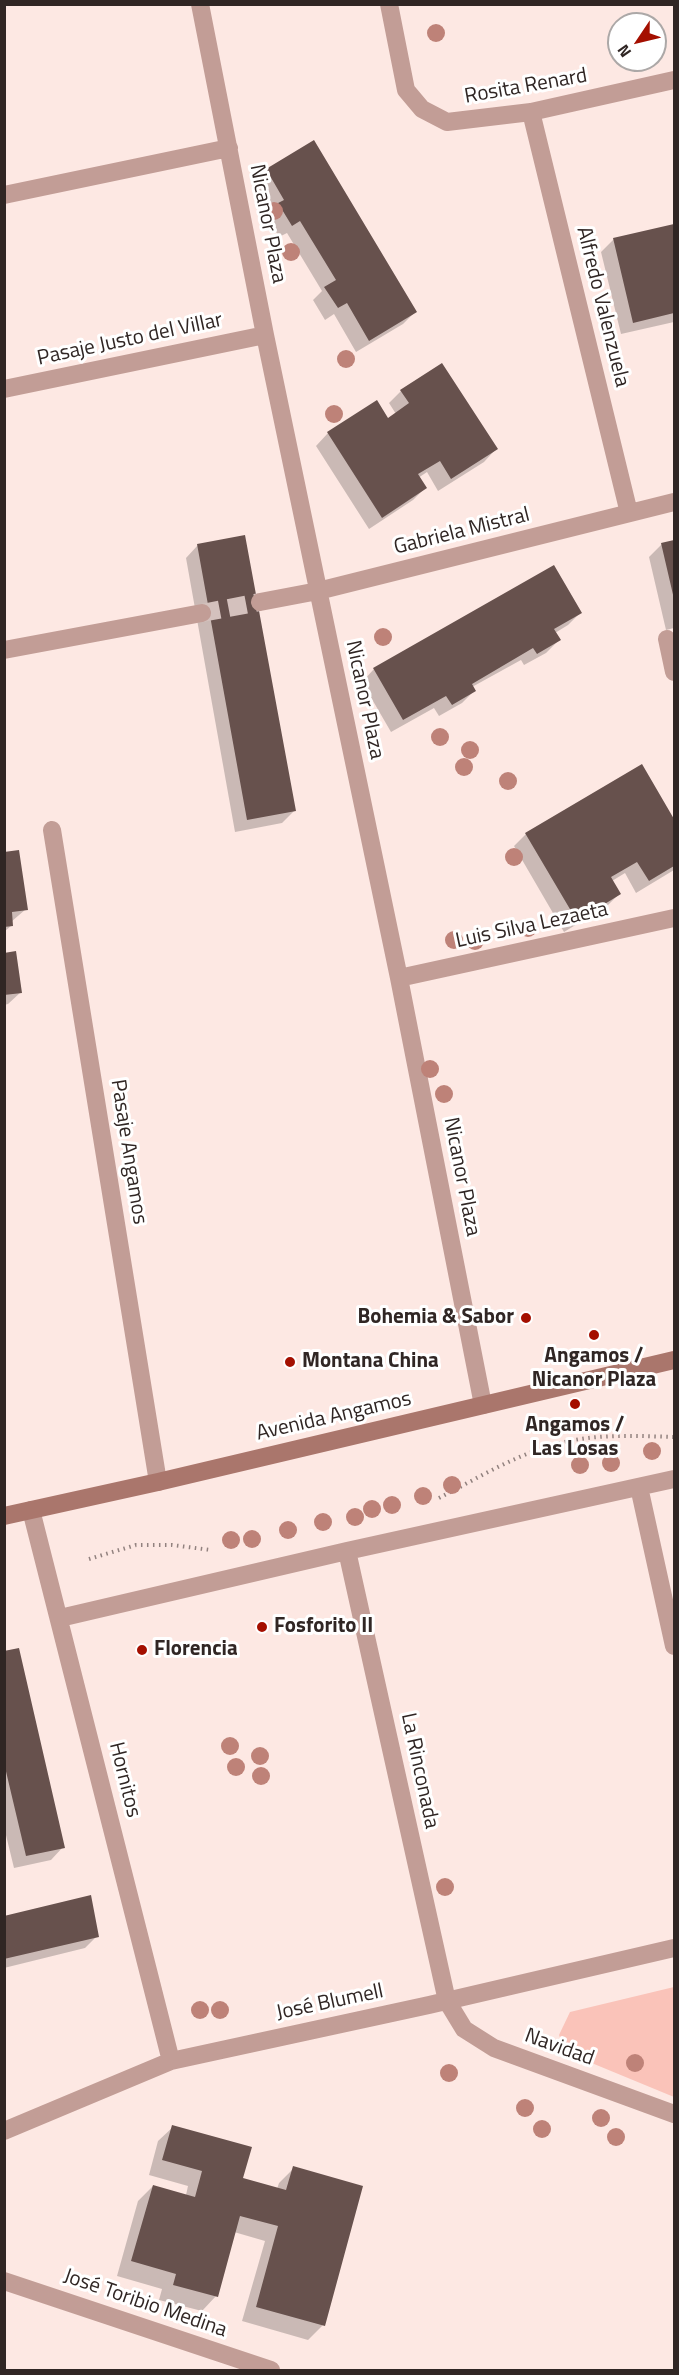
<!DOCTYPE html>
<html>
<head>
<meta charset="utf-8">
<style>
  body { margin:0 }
  #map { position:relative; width:679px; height:2375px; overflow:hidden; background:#fde8e3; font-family:"Titillium Web",sans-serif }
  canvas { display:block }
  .frame { position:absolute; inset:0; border:6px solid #302624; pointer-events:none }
  .north { position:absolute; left:607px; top:12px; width:60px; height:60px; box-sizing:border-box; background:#fff; border:2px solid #aca8a7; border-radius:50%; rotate:235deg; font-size:16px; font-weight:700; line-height:24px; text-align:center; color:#302624 }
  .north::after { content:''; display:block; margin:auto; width:21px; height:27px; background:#a40f00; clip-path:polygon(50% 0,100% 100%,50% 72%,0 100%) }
</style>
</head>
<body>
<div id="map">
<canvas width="679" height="2375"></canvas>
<div class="frame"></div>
<div class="north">N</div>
</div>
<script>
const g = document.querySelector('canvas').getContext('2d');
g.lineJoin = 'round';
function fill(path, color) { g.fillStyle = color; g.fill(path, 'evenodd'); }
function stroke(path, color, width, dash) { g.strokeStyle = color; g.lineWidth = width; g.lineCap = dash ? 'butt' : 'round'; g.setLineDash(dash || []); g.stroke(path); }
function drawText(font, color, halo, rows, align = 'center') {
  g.font = font + ' "Titillium Web",sans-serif'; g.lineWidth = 6; g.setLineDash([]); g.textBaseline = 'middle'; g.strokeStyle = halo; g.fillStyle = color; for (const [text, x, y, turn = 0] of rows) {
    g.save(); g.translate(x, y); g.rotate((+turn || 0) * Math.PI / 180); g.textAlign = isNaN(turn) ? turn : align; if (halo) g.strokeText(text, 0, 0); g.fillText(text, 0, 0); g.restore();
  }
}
fill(new Path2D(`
  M674 1987V2097L565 2052 559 2035 570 2012Z`), '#fac3b9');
fill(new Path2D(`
  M267 171 415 312 403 324 356 352 334 314 325 320 313 300 322 291 287 233 279 237 267 216 272 212 255 183Z
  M674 225V322L621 334 601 252 614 239Z
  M401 391 496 449 484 462 438 491 427 472 418 478 425 488 413 500 369 529 316 446 328 433 376 403 387 420 396 414 389 403Z
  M674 541V628L666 630 649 557 662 544Z
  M198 545 294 811 282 823 235 832 186 558Z
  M580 613 568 625 555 633 559 640 546 653 524 665 521 660 472 687 474 691 462 703 439 716 434 708 391 732 362 682 374 669Z
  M642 766 674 822V870L636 893 625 873 612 881 619 894 607 906 564 932 514 846 526 834Z
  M4 853 26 909 11 922 12 925 4 932Z
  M4 955 21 992 8 1004 4 1005Z
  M4 1653 63 1847 51 1860 14 1868 4 1827Z
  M4 1918 97 1936 85 1948 4 1968Z
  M173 2127 241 2179 277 2189 279 2183 294 2168 323 2325 308 2340 242 2321 265 2241 234 2232 216 2296 202 2311 159 2300 162 2289 117 2276 138 2201 153 2186 186 2195 188 2186 149 2175 158 2141Z`), '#0003');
fill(new Path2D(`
  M314 140 417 312 369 341 347 303 338 308 324 287 336 280 300 221 292 226 278 203 284 200 266 169Z
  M674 224V313L633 323 613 238Z
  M442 363 498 449 451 479 440 461 418 474 427 488 382 518 327 432 377 400 388 418 409 403 400 390Z
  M245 535 296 811 247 820 197 544Z
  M674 540V599L661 543Z
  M554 565 582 613 554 629 561 640 537 654 533 648 472 684 476 691 452 705 446 696 403 720 373 668Z
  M642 764 674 819V866L649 881 637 862 611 877 621 894 577 921 525 833Z
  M19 850 28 910 12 912 13 926 4 927V852Z
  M16 951 22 993 4 995V953Z
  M19 1648 65 1848 26 1856 4 1763V1651Z
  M91 1895 99 1937 4 1959V1916Z
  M172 2125 252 2147 243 2178 286 2190 293 2166 363 2186 325 2326 256 2307 278 2226 240 2216 218 2297 173 2285 176 2274 131 2261 153 2185 195 2197 202 2171 162 2160Z`), '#67514d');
stroke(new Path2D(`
  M202 613 260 602`), '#d4c1bd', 18, [18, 9]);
stroke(new Path2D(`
  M439 1498C480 1477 523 1450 569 1441 603 1434 640 1436 674 1437
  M89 1559 136 1545H172L211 1550`), '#92827f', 4, [1.5, 4.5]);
stroke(new Path2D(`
  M667 639 674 672`), '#c29d96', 18);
stroke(new Path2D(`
  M200 4 265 335 399 978 483 1405
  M389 4 406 90 422 109 447 122 531 112 674 80
  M531 112 629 513
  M4 195 229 148
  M4 389 265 335
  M260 602 318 591 674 502
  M4 650 202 613
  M52 830 158 1482
  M399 978 674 918
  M639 1487 674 1646
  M31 1510 171 2061
  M347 1551 447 2001 464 2029 494 2048 674 2114
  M60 1618 347 1551 674 1479
  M4 2131 171 2061 429 2005 674 1948
  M4 2281 271 2370`), '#c29d96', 18);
stroke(new Path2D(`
  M4 1516 158 1482 674 1360`), '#aa766c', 18);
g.fillStyle = '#be8278';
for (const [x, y] of [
  [436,33],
  [274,211],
  [291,252],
  [346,359],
  [334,414],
  [383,637],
  [440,737],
  [470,750],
  [464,767],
  [508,781],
  [514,857],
  [528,928],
  [454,940],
  [475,941],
  [430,1069],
  [444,1094],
  [652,1451],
  [611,1463],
  [580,1465],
  [452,1485],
  [423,1496],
  [392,1505],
  [372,1509],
  [355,1517],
  [323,1522],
  [288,1530],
  [252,1539],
  [231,1540],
  [230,1746],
  [260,1756],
  [236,1767],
  [261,1776],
  [445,1887],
  [200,2010],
  [220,2010],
  [635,2063],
  [449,2073],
  [525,2108],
  [601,2118],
  [542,2129],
  [616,2137]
]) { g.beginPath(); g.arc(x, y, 9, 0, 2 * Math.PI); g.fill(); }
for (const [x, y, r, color] of [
  [526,1318,6,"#a40f00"],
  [594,1335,6,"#a40f00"],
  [290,1362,6,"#a40f00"],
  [575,1404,6,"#a40f00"],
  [262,1627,6,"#a40f00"],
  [142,1650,6,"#a40f00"]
]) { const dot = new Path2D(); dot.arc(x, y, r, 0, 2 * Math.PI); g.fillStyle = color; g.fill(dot); stroke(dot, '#fff', 2); }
drawText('21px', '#302624', '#fff', [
  ["Rosita Renard",526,87,-10],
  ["Nicanor Plaza",267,224,79],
  ["Alfredo Valenzuela",602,307,76],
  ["Pasaje Justo del Villar",130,340,-12],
  ["Gabriela Mistral",462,532,-14],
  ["Nicanor Plaza",364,700,78],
  ["Luis Silva Lezaeta",532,926,-12],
  ["Pasaje Angamos",128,1152,81],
  ["Nicanor Plaza",461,1177,79],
  ["Avenida Angamos",334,1417,-13],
  ["La Rinconada",419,1771,78],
  ["Hornitos",124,1780,76],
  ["José Blumell",330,2003,-12],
  ["Navidad",559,2048,20],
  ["José Toribio Medina",145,2304,19]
]);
drawText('bold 21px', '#302624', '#fff', [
  ["Bohemia & Sabor",514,1318,"right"],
  ["Angamos /",594,1357,"center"],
  ["Nicanor Plaza",594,1381,"center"],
  ["Montana China",302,1362],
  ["Angamos /",575,1426,"center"],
  ["Las Losas",575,1450,"center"],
  ["Fosforito II",274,1627],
  ["Florencia",154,1650]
], 'left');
</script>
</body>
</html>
